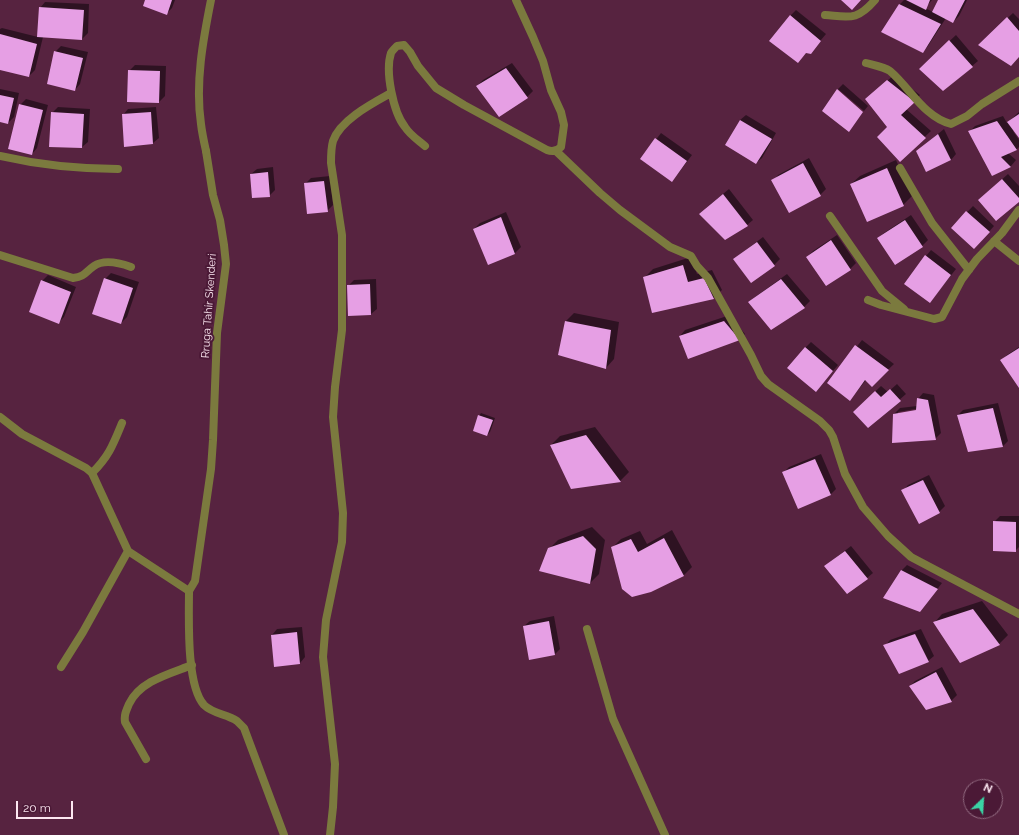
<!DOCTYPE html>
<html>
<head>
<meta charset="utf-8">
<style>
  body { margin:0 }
  #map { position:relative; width:1019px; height:835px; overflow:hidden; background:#572340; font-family:Raleway,sans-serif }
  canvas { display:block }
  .north { position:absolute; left:963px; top:779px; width:40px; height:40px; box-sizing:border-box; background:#4b1936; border:1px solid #926b81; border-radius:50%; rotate:25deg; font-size:11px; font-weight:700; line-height:16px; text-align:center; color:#fce7f1 }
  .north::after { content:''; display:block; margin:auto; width:14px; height:18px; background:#3ad4a5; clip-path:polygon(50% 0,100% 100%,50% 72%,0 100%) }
  .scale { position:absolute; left:16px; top:801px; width:57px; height:18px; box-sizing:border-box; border:2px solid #fce7f1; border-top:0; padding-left:5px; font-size:12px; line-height:14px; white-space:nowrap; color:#fce7f1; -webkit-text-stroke:3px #4b1936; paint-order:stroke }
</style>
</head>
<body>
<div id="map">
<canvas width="1019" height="835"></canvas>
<div class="north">N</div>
<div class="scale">20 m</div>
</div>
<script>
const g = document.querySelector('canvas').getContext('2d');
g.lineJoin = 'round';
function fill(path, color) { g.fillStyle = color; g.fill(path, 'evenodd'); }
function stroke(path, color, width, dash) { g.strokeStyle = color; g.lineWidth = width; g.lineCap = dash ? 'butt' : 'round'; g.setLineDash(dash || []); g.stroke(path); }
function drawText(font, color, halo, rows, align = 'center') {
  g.font = font + ' Raleway,sans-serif'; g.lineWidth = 4; g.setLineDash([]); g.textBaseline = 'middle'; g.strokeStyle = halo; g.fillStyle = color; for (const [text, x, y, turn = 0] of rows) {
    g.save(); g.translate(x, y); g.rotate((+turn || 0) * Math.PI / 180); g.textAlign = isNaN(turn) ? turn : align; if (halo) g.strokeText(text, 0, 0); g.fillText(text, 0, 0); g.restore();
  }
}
fill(new Path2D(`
  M146 0H175L172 8 167 13Z
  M904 0H932L925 8 933 12 939 0H967L959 16 953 22 946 18 928 46 923 52 899 5Z
  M45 2 89 4 88 33 82 39 43 37 35 70 29 76 0 69V29L2 28 38 37 40 8Z
  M796 10 826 34 810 53 806 52 798 62 790 16Z
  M1013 13 1019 19V56L980 44Z
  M956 35 978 61 972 66 926 63Z
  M61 46 88 52 80 84 75 90 55 52Z
  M512 63 533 91 527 97 499 116 477 86 483 80Z
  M135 65 166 66 165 96 159 102 128 101 129 71Z
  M894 75 920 95 906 109 931 131 900 160 888 127 866 99Z
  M843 84 868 106 864 111 838 89Z
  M0 89 19 93 14 117 8 123 0 121Z
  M26 99 48 105 37 148 32 154 20 105Z
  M58 107 90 109 88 142 82 147 52 113Z
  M156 107 159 138 153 143 123 115 128 109Z
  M1019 112V136L1015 130 1013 131 1019 140V147L1016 150 1008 153 1016 160 1011 166 993 174 969 132 975 126 1003 116 1007 123Z
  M746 115 776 133 762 158 756 163 740 120Z
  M944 129 956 154 951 160 917 151Z
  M661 133 692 155 677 175 672 181 641 159Z
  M809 158 826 189 820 195 773 181 778 175Z
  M896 160 912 196 903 205 851 184 860 176Z
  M273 167 275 190 269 196 251 174 257 169Z
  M1008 174 1019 186V201L979 200Z
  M330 176 333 205 327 211 305 184 311 178Z
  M729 189 753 220 747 225 706 208Z
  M973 206 994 226 980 242 952 228Z
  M506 212 521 247 515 253 488 263 474 229 480 223Z
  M911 215 928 240 922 246 895 264 878 238 884 233Z
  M837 235 856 263 850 269 807 257 813 251Z
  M763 237 780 259 774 265 734 259Z
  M931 250 956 269 930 302 926 256Z
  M691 257 697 274 712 270 722 290 713 298 644 278 653 269Z
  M111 273 139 282 127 317 121 323 105 279Z
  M787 274 810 301 804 307 771 329 749 302 755 297Z
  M48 275 76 287 64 317 58 323 42 281Z
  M376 279 377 309 371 314 349 315 348 286 354 280Z
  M574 313 619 322 614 359 606 368 566 321Z
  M730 315 745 334 740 339 680 336 685 330Z
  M862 340 894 364 872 385 866 380 850 400 828 383Z
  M811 342 838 365 821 385 805 348Z
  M1019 347V386L1002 360 1007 355Z
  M897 384 906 394 868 427 860 406 881 386 888 392Z
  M923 393 934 395 941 433 935 439 894 414 900 408 917 406 918 399ZM921 408V410L898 414V412Z
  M998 403 1008 441 1003 446 958 415 963 410Z
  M481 413 495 418 490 432 487 435 479 416Z
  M595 427 629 472 620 481 572 488 551 445 560 436Z
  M821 454 836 489 830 495 783 473 789 467Z
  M929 475 945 506 939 512 903 491 908 485Z
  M1000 516H1019V547L1015 551 994 522Z
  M592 527 605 540 599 574 590 583 549 549 558 540Z
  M672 530 692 567 684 575 613 547 621 539 640 531 647 544Z
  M851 546 873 573 867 578 825 566Z
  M907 565 942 583 925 605 901 571Z
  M982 601 1008 635 999 644 934 623 942 614Z
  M554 616 560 649 555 654 524 626 530 621Z
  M302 627 305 657 300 663 272 635 277 629Z
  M921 629 934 656 928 661 885 646 890 640Z
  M942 667 957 695 951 701 910 686 915 681Z`), '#0007');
fill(new Path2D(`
  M145 0H172L167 15 143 6Z
  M841 0H861L852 10Z
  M906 0H930L926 10Z
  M938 0H965L953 23 932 12Z
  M899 4 941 24 923 53 881 32Z
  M39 7 84 10 82 40 37 37Z
  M790 15 821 41 811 54 806 53 798 63 769 41Z
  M1007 17 1019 31V57L1011 66 978 45Z
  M0 34 37 44 29 77 0 70Z
  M949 40 973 67 943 91 919 69Z
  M54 51 83 58 75 91 47 84Z
  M506 68 528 98 499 117 476 86Z
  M128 70 160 71 159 103 127 102Z
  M887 80 915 102 901 115 926 138 900 162 877 137 887 127 865 99Z
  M837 89 863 112 849 132 822 111Z
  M0 95 14 98 8 124 0 122Z
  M19 104 43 110 32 155 8 149Z
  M51 112 84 114 82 148 49 147Z
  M151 112 153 144 124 147 122 114Z
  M1019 114V138L1007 122Z
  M740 120 772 139 756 164 725 145Z
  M997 121 1017 150 1001 157 1011 167 992 176 968 131Z
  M938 134 951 160 926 172 916 151Z
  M655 138 687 161 672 182 640 159Z
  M803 163 821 196 789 213 771 180Z
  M887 168 904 206 867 222 850 184Z
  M268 172 270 197 252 198 250 174Z
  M1002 179 1019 198V202L996 221 978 200Z
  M324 181 328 212 307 214 304 183Z
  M723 194 748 226 725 240 699 214Z
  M966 211 990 232 974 249 951 228Z
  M501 217 515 254 488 265 473 229Z
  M905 220 923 247 895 265 877 238Z
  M831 240 851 270 826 286 806 257Z
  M757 242 775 266 751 283 733 259Z
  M925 255 951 275 930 303 904 284Z
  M683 265 688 282 704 278 714 299 652 313 643 277Z
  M104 278 133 288 121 324 92 314Z
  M781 279 805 308 771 330 748 302Z
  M41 280 71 292 59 324 29 312Z
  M370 284 371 315 348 316 347 285Z
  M565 321 611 330 606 369 558 355Z
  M724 321 740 340 688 359 679 336Z
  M855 345 889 370 872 387 865 380 850 401 827 383Z
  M805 347 833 371 816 392 787 368Z
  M1019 348V388L1000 360Z
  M890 389 901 401 868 428 853 412 875 391 881 397Z
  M917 398 928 400 936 440 892 443 893 414 916 410Z
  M993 408 1003 447 968 452 957 415Z
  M478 415 493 420 487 436 473 431Z
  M586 435 621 482 571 489 550 445Z
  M815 459 831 495 798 509 782 472Z
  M923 480 940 513 919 524 901 490Z
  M993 521 1016 522V552L993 551Z
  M583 536 596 549 590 584 539 571 548 548Z
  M664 538 684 576 651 592 632 597 622 589 611 547 631 539 638 552Z
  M845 551 868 579 847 594 824 566Z
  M901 570 938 589 920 612 883 598Z
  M973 609 1000 645 960 663 933 622Z
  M549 621 555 655 529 660 523 626Z
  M297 632 300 664 274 667 271 635Z
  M915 634 929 662 899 674 883 645Z
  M936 672 952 702 926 710 909 686Z`), '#e69fe4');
stroke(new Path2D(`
  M825 15C850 17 857 21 875 0
  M206 151C204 142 202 133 201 124 195 83 203 40 211 0
  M0 156C39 165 78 169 118 169
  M0 255 73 278C86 276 84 273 94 266 104 259 120 263 131 267
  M92 473C109 456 113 445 122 423
  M146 759 125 722C124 715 126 711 129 704 140 681 169 674 192 665`), '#7b7a3e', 8);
stroke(new Path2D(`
  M866 63C873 65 884 67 890 71 910 88 924 117 951 124L967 116 982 104 1019 81
  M425 146C418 140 410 135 405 127 393 112 385 71 391 53 392 51 395 48 397 46L404 45 410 52 418 66 436 88 464 105 547 150C552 152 557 151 561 147L564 125 561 112 551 90 543 61 533 37 516 0
  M556 151 600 193 620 210 670 247 691 256 697 266 708 278 751 355 761 376 768 384 820 421 829 430 833 437 845 474 863 507 888 536 911 557 1019 614
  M900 168 932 223 969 270
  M830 216 882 291 904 309
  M994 241 1019 261
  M868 300 881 305 934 319 942 317 962 279 977 259 1002 233 1019 210
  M0 417 22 434 86 468 92 473 128 551 189 591
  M189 591 195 581 211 469 213 440 217 333 226 264 224 245 220 220 213 195 206 151
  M189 591C189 618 186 685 204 705 213 714 227 714 237 721 239 723 242 726 244 728L284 835
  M587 629 613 719 665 835
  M61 667 83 632 128 551
  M330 835 333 807 335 764 323 657 326 620 342 542 343 513 333 417 335 387 342 330V235L331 163C331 156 331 148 333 141 340 120 373 103 391 93`), '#7b7a3e', 8);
drawText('11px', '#fce7f1', '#4b1936', [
  ["Rruga Tahir Skenderi",209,306,-86]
]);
</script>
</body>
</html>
